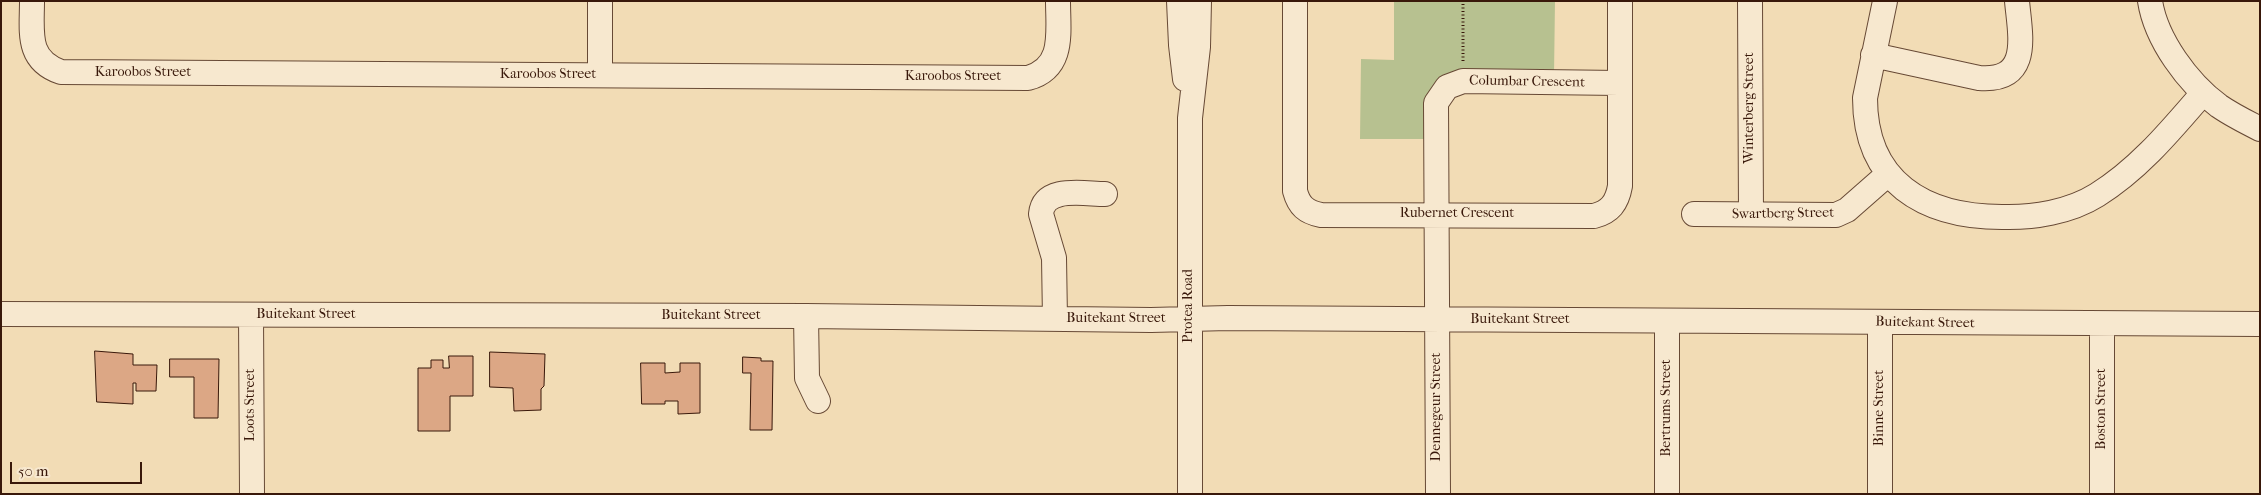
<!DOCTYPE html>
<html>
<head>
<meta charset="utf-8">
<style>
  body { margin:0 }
  #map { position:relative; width:2261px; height:495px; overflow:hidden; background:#f2dcb5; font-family:"IM FELL French Canon",serif }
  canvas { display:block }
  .frame { position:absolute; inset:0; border:2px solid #39180a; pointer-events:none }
  .scale { position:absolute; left:10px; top:462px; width:132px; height:22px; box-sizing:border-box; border:2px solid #39180a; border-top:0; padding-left:6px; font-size:15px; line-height:18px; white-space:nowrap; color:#39180a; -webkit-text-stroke:4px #f7e8cf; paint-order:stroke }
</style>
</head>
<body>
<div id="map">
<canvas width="2261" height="495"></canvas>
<div class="frame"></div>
<div class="scale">50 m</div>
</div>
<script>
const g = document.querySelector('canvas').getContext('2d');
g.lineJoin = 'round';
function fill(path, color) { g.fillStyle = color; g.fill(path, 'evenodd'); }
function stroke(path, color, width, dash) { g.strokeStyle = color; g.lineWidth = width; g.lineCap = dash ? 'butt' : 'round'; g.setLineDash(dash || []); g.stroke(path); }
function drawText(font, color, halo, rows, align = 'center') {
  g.font = font + ' "IM FELL French Canon",serif'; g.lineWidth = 5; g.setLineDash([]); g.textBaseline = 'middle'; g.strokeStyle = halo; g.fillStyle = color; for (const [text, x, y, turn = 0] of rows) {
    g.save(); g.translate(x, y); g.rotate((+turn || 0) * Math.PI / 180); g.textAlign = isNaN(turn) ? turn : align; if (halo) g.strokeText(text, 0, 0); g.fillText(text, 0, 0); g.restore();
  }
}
fill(new Path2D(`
  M1394 1H1555L1554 75H1461L1428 139H1360L1361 59 1394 60Z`), '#b7c190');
const building = new Path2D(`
  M95 351 133 354V365H157L156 391H136V383H133V404L97 402Z
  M490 352 545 354 544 386 541 389V410L514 411 513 388 490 387Z
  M449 356H473V396H450V431H418V368H431V360H443V368H449Z
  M743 357 761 358V361H773L772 430H750L751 373H743Z
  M170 359H219L218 418H194V377H170Z
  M641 363H665V373L680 372V363H700V413L678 414V401H665V404H642Z`);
fill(building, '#dca785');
stroke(building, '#39180a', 1);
const minor = new Path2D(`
  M32 1C32 32 26 60 61 72L1028 78C1065 68 1058 32 1058 1
  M1179 1 1181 45 1185 79
  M1295 1V191C1299 206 1306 212 1321 215L1594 216C1610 212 1617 203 1620 186V1
  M1750 1 1751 214
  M1885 1 1865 98C1865 182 1924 217 2002 217 2033 218 2070 212 2097 195 2139 169 2171 130 2203 93
  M2150 1C2156 40 2188 83 2219 106 2232 115 2246 122 2260 129
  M1873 55 1979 78C2032 82 2020 35 2017 1
  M600 75V1
  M1694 214 1836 215 1847 210 1888 174
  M1 314 806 316 1151 320 1228 318 2260 324
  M251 315 252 494
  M806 316 807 378 818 401
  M1055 319 1054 258 1041 214C1044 185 1084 194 1105 194
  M1667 322V494
  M1880 323V494
  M2102 325V494
  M1190 494V118L1198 47 1199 1
  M1438 494 1436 103 1447 87 1463 81 1619 83`);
stroke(minor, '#674935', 26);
stroke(new Path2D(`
  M1463 61V1`), '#39180a', 3, [1, 2.5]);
stroke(minor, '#f7e8cf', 24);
drawText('14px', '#39180a', '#f7e8cf', [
  ["Karoobos Street",143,73],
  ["Karoobos Street",548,75],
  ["Karoobos Street",953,77],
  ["Columbar Crescent",1527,82,1],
  ["Winterberg Street",1750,108,-90],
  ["Rubernet Crescent",1457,214],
  ["Swartberg Street",1783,214,-1],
  ["Protea Road",1189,306,-90],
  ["Buitekant Street",306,315],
  ["Buitekant Street",711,316],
  ["Buitekant Street",1116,319],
  ["Buitekant Street",1520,320],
  ["Buitekant Street",1925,323,1],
  ["Loots Street",251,405,-90],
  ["Dennegeur Street",1437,407,-90],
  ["Bertrums Street",1667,408,-90],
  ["Binne Street",1880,408,-90],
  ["Boston Street",2102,409,-90]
]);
</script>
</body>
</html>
